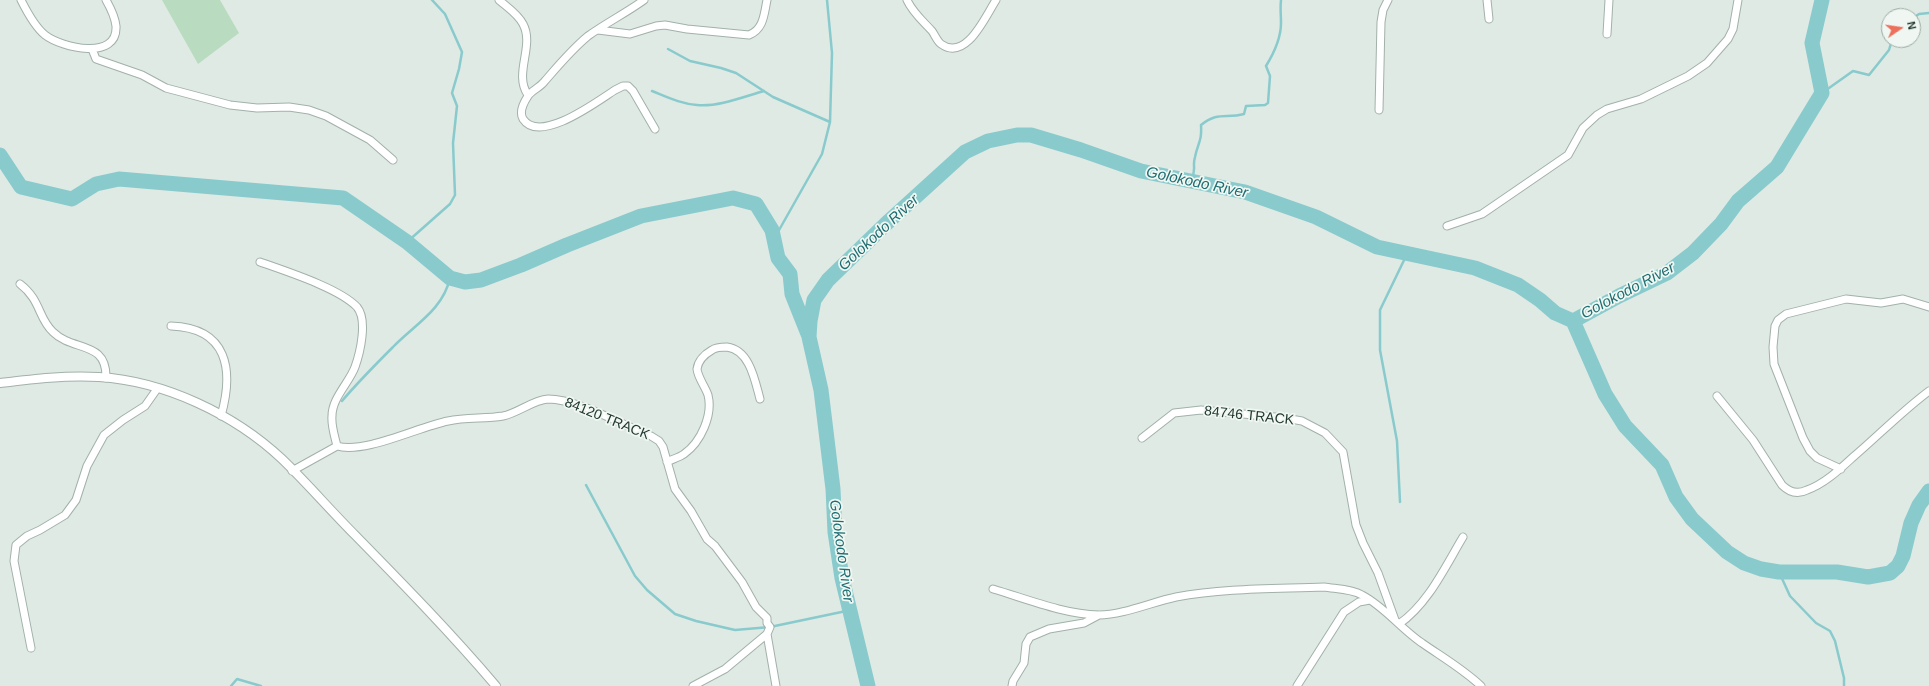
<!DOCTYPE html>
<html>
<head>
<meta charset="utf-8">
<style>
  body { margin:0 }
  #map { position:relative; width:1929px; height:686px; overflow:hidden; background:#dfeae4; font-family:Helvetica,sans-serif }
  canvas { display:block }
  .north { position:absolute; left:1881px; top:8px; width:40px; height:40px; box-sizing:border-box; background:#f0f7f2; border:1px solid #9daba4; border-radius:50%; rotate:77deg; font-size:11px; font-weight:700; line-height:16px; text-align:center; color:#213930 }
  .north::after { content:''; display:block; margin:auto; width:14px; height:18px; background:#ec705b; clip-path:polygon(50% 0,100% 100%,50% 72%,0 100%) }
</style>
</head>
<body>
<div id="map">
<canvas width="1929" height="686"></canvas>
<div class="north">N</div>
</div>
<script>
const g = document.querySelector('canvas').getContext('2d');
g.lineJoin = 'round';
function fill(path, color) { g.fillStyle = color; g.fill(path, 'evenodd'); }
function stroke(path, color, width, dash) { g.strokeStyle = color; g.lineWidth = width; g.lineCap = dash ? 'butt' : 'round'; g.setLineDash(dash || []); g.stroke(path); }
function drawText(font, color, halo, rows, align = 'center') {
  g.font = font + ' Helvetica,sans-serif'; g.lineWidth = 3.5; g.setLineDash([]); g.textBaseline = 'middle'; g.strokeStyle = halo; g.fillStyle = color; for (const [text, x, y, turn = 0] of rows) {
    g.save(); g.translate(x, y); g.rotate((+turn || 0) * Math.PI / 180); g.textAlign = isNaN(turn) ? turn : align; if (halo) g.strokeText(text, 0, 0); g.fillText(text, 0, 0); g.restore();
  }
}
fill(new Path2D(`
  M162 0H220L239 33 198 64Z`), '#b9dbbf');
stroke(new Path2D(`
  M1913 18 1919 14 1929 13
  M668 49 690 61 721 68 736 73 773 97 830 122
  M652 91C667 97 681 104 697 105 718 107 743 97 764 91
  M1822 93 1853 71 1869 75 1889 50 1892 40
  M1191 181C1197 169 1192 167 1195 157 1198 142 1202 142 1201 125 1218 111 1226 119 1244 114L1246 106 1265 105 1268 103 1270 76 1266 66C1274 53 1281 38 1281 23 1281 15 1280 8 1281 0
  M774 239 822 154 830 122 832 53 827 0
  M407 242 450 204 455 195 453 143 457 106 452 93 459 69 462 52 445 14 432 0
  M342 401C358 382 375 365 393 347 414 325 443 310 450 278
  M586 485 635 576 647 590 675 614 696 621 735 630 770 627 851 610
  M1400 502 1397 441 1380 350V310L1407 254
  M1779 572 1790 596 1816 623 1830 631 1835 641 1844 678V686
  M231 686 237 679 261 686`), '#89cacd', 2.5);
stroke(new Path2D(`
  M0 155 21 187 72 199 96 184 119 179 343 198 407 242 450 278 465 282 481 280 521 265 567 245 641 216 733 198 756 204 772 230 778 258 790 274 792 294 808 334
  M1573 321 1605 394 1625 426 1662 465 1676 497 1692 519 1727 552 1744 563 1761 569 1779 572H1837L1868 577 1890 573 1898 566 1903 556 1911 523 1919 505 1929 491
  M868 686 842 578 835 532 833 489 821 390 809 337 810 321 814 300 828 280 889 221 965 152 988 141 1017 135H1031L1081 150 1141 171 1245 192 1316 217 1377 247 1475 268 1518 285 1540 300 1555 313 1573 321 1619 296 1667 273 1693 253 1721 224 1738 201 1777 167 1822 93 1812 43 1822 0`), '#89cacd', 15);
const minor = new Path2D(`
  M21 0C27 12 35 27 45 35 62 48 118 61 116 26 115 17 110 7 106 0
  M499 0C507 7 518 14 523 24 535 46 513 74 528 95
  M644 0C626 13 606 23 588 36 571 50 558 66 544 82 539 88 531 91 528 96 524 102 519 112 523 119 540 145 599 100 615 90L623 86H628L633 91 655 129
  M907 0C913 13 923 21 932 31 935 35 937 41 941 44 966 62 985 17 996 0
  M1487 0 1489 19
  M598 30 630 34 656 26 665 25 687 29 749 35C764 29 764 14 767 0
  M1607 34 1609 0
  M92 49 96 59 142 75 166 88 230 105 257 108 289 107 309 110 326 116 370 140 393 160
  M1379 110 1381 22 1383 10 1388 0
  M1447 226 1482 214 1568 155 1583 128 1597 115 1607 109 1641 99 1688 76 1707 63 1728 39 1733 29 1738 0
  M260 262C285 271 339 288 357 307 368 320 360 353 355 367 349 383 332 398 332 416 331 426 335 437 337 446
  M20 284C41 300 38 318 53 332 73 352 107 340 106 378
  M171 326C228 328 234 370 221 416
  M1717 396 1753 440 1782 485C1789 492 1797 495 1807 490 1824 484 1839 470 1852 458 1878 436 1902 411 1929 391
  M1142 438 1174 413 1201 410 1285 418 1302 421 1325 433 1343 452 1356 525 1363 543 1378 573 1395 620
  M667 462C673 459 680 457 684 454 701 442 713 415 708 395 705 386 698 378 697 369 698 361 705 354 712 350 716 347 722 347 727 347 750 350 755 381 760 399
  M1841 469 1817 458 1810 451 1803 438 1774 364 1773 347 1775 326 1778 320 1786 314 1846 299 1881 303 1903 299 1929 307
  M292 471 337 446C365 454 418 427 448 421 466 417 485 419 503 416 518 413 533 400 548 399 578 399 622 425 651 436L659 441 663 447 675 489 691 511 707 539 715 546 742 582 756 607 767 618V623L770 627 767 634 725 669 693 686
  M993 589C1027 599 1063 614 1099 615 1123 615 1152 602 1176 597 1225 588 1274 589 1324 587 1336 589 1352 589 1362 595 1385 607 1401 629 1422 643 1442 657 1463 669 1481 686
  M1399 624C1428 604 1445 567 1463 537
  M767 634 776 686
  M31 648 14 561 16 545 27 536 40 530 65 515 76 500 87 466 104 435 123 420 145 406 157 389
  M1012 686 1013 681 1024 663 1026 644 1030 637 1049 629 1084 623 1099 615
  M1297 686 1344 612 1359 602 1370 600`);
const tertiary = new Path2D(`
  M0 383C33 379 65 375 99 377 164 381 234 414 282 459 307 483 330 510 355 535 403 584 451 633 496 686`);
stroke(minor, '#a2b1aa', 9);
stroke(tertiary, '#a2b1aa', 10);
stroke(minor, '#fff', 7);
stroke(tertiary, '#fff', 8);
drawText('14px', '#213930', '#f0f7f2', [
  ["84746 TRACK",1249,416,6],
  ["84120 TRACK",607,419,22]
]);
drawText('italic 15px', '#1e6d72', '#f0f7f2', [
  ["Golokodo River",1197,183,12],
  ["Golokodo River",879,233,-43],
  ["Golokodo River",1628,291,-28],
  ["Golokodo River",841,551,82]
]);
</script>
</body>
</html>
